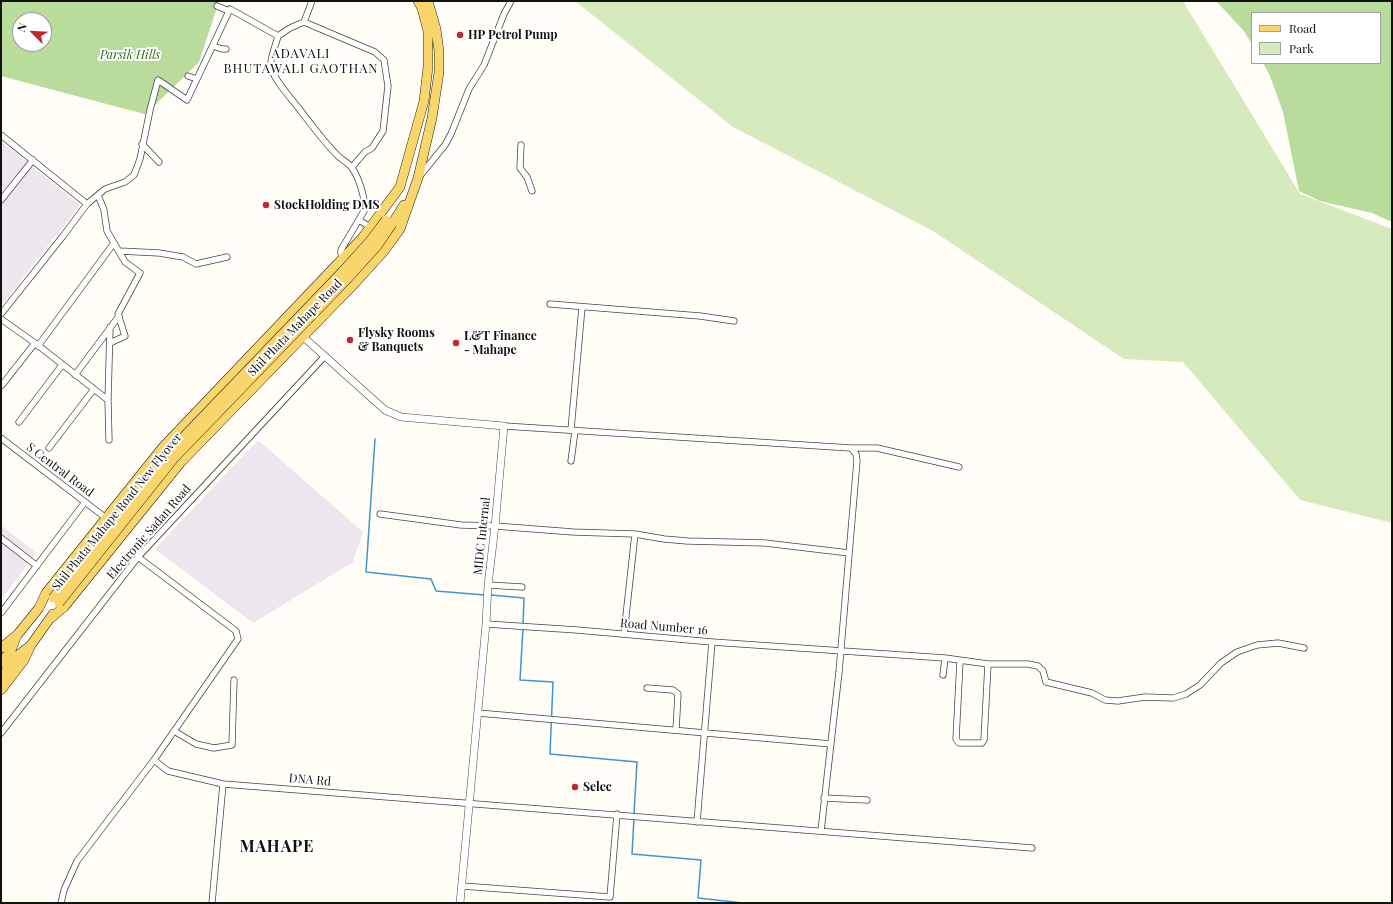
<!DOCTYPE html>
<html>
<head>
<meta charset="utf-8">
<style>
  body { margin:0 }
  #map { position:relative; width:1393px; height:904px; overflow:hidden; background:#fffdf5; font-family:"Playfair Display",serif }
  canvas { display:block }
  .frame { position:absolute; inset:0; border:2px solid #111; pointer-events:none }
  .legend { position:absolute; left:1251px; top:12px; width:130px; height:52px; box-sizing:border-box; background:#fff; border:1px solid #a0a0a0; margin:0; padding:5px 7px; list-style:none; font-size:12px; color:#111 }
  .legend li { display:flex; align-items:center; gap:8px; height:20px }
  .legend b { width:20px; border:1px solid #a0a0a0 }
  .north { position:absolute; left:12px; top:12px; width:40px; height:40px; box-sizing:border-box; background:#fff; border:1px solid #a0a0a0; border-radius:50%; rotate:294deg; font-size:11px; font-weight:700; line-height:16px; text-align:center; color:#111 }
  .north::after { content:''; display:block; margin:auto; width:14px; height:18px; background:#c4262e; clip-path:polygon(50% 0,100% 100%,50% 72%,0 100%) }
</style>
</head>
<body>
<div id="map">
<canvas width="1393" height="904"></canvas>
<div class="frame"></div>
<ul class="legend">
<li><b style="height:5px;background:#f9d66b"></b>Road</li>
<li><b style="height:11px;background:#d5ebbd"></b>Park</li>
</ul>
<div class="north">N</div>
</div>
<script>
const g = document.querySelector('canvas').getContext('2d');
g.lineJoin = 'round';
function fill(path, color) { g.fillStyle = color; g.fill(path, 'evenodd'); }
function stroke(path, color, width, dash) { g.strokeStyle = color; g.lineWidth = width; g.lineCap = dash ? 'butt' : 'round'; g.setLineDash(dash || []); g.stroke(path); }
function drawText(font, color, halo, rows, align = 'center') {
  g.font = font + ' "Playfair Display",serif'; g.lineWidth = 4; g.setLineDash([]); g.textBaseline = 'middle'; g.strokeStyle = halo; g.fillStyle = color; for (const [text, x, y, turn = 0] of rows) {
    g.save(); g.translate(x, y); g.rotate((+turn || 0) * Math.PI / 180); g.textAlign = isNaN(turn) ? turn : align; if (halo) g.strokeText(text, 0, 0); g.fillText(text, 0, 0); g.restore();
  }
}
fill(new Path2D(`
  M1 141 80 205 1 306Z
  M258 440 363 532 353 562 253 623 155 549Z
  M1 525 36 553 1 600Z`), '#eee6ef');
fill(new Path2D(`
  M575 1H1183L1300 194 1392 229V523L1300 500 1183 362 1124 359 933 231 733 127Z`), '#d5ebbd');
fill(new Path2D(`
  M1 1H219L199 62 150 110 148 115 1 76ZM20 20H44V44H20Z
  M1216 1H1392V222L1372 213 1320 201 1299 191 1283 112 1270 76 1263 63H1380V13H1252V44L1243 30Z`), '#b9dc9c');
stroke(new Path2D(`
  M375 439 366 572 431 579 436 591 485 595
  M491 595 524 598 523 624
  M523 628 520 680 553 682 550 754 637 762 634 814
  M634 818 632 854 701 860 698 898 743 903`), '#3f96cf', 1.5);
const minor = new Path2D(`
  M312 1 304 22 290 28 278 36C276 45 269 60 271 68 276 82 288 95 297 106 310 123 323 141 338 156 342 160 349 163 352 168 359 178 366 199 364 211L341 250V254L344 259
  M217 6 229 11
  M304 22 375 52 384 60 388 86 383 131 372 148 365 152 352 167
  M213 46 222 49H226
  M188 76 197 79
  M1 135 87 204
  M142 144 159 162
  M521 145 520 168 527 177 532 191
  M419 177 445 145 451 134 469 89 484 65 504 14 511 1
  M98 195 104 210 107 231 125 262 140 273 118 314 125 336 110 343
  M1 200 33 160
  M359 220 370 227
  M120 251 159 253 183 257 196 264 227 257
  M550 304 700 316 734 321
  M1 314 63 236 87 204 105 189 125 182 134 175 140 159 150 110 158 80 187 100 230 9 278 36
  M1 319 35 343
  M38 346 114 243
  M75 375 119 316
  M2 385 35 343 108 400
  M19 422 62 365
  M504 426 851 448 856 454 857 461 839 672 821 831
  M571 430 582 307
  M1 438 106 518
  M109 440 108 400 110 327
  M49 448 94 389
  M851 448H877L959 467
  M571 461 575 431
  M380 514 461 525 495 526 573 532 635 534 664 539 687 541 765 543 849 553
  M1 538 37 566
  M488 585 522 587
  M1 613 85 502
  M486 624 577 630 712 642 945 658 988 664H1028L1038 666 1043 671 1046 682 1092 693 1105 700 1118 701 1145 697 1173 698 1186 694 1200 685 1221 663 1237 652 1257 645 1278 643 1304 648
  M624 634 635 534
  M960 661 956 739 959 743H982L984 740 988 664
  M943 675 945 658
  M647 688 673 690 678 694 676 730
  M478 713 831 744
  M174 731 196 744 214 748 232 745 234 680
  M1 733 138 557 325 356
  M154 760 168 771 223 784 1032 848
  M824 798 867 800
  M697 822 712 642
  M462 886 610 897 617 814
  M61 903 64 890 77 861 154 760 238 639 236 631 138 557
  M212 903 223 784`);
const tertiary = new Path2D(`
  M300 334 385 410 401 417 504 426 495 526 488 585 486 624 460 903`);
const primary = new Path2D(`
  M392 224 404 205
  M51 618 64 607 181 462 356 282 384 251 400 229 418 178 432 118 439 72V51L436 29 428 1
  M1 648 18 634 39 608 46 593 163 447 363 237 400 187 424 101 428 67V31L422 8 418 1
  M1 663 11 650 17 635
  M1 677 18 655 30 646
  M1 690 24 660 31 645 53 614`);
stroke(minor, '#444', 7);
stroke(tertiary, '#444', 8);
stroke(primary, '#222', 10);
stroke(minor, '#fff', 5.5);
stroke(tertiary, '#fff', 7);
stroke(primary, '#f9d66b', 9);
const primaryBridge = new Path2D(`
  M53 598 169 452 342 272 370 241 386 220
  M59 603 175 457 349 277 377 246 392 224`);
stroke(primaryBridge, '#222', 10, []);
stroke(primaryBridge, '#f9d66b', 9);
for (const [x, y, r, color] of [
  [460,35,4,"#c4262e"],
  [266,205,4,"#c4262e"],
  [350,340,4,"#c4262e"],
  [456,343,4,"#c4262e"],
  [575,787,4,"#c4262e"]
]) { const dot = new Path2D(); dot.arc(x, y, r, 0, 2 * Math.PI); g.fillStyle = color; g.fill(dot); stroke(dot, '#fff', 1.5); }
drawText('bold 12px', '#111', '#fff', [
  ["HP Petrol Pump",468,35],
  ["StockHolding DMS",274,205],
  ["Flysky Rooms",358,333],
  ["& Banquets",358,347],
  ["L&T Finance",464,336],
  ["- Mahape",464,350],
  ["Selec",583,787]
], 'left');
drawText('italic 12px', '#2f6b1f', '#fff', [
  ["Parsik Hills",130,55]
]);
drawText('12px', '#111', '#fff', [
  ["Shil Phata Mahape Road",295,328,-46],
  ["S Central Road",60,470,37],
  ["Shil Phata Mahape Road New Flyover",117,512,-51],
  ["Electronic Sadan Road",149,532,-49],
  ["MIDC Internal",482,536,-84],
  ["Road Number 16",664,627,5],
  ["DNA Rd",310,780,5]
]);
g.letterSpacing = '1px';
drawText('13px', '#111', '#fff', [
  ["ADAVALI",301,54],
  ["BHUTAWALI GAOTHAN",301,69]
]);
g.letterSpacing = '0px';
g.letterSpacing = '1px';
drawText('bold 16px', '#111', '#fff', [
  ["MAHAPE",277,847]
]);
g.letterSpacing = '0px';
</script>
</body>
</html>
